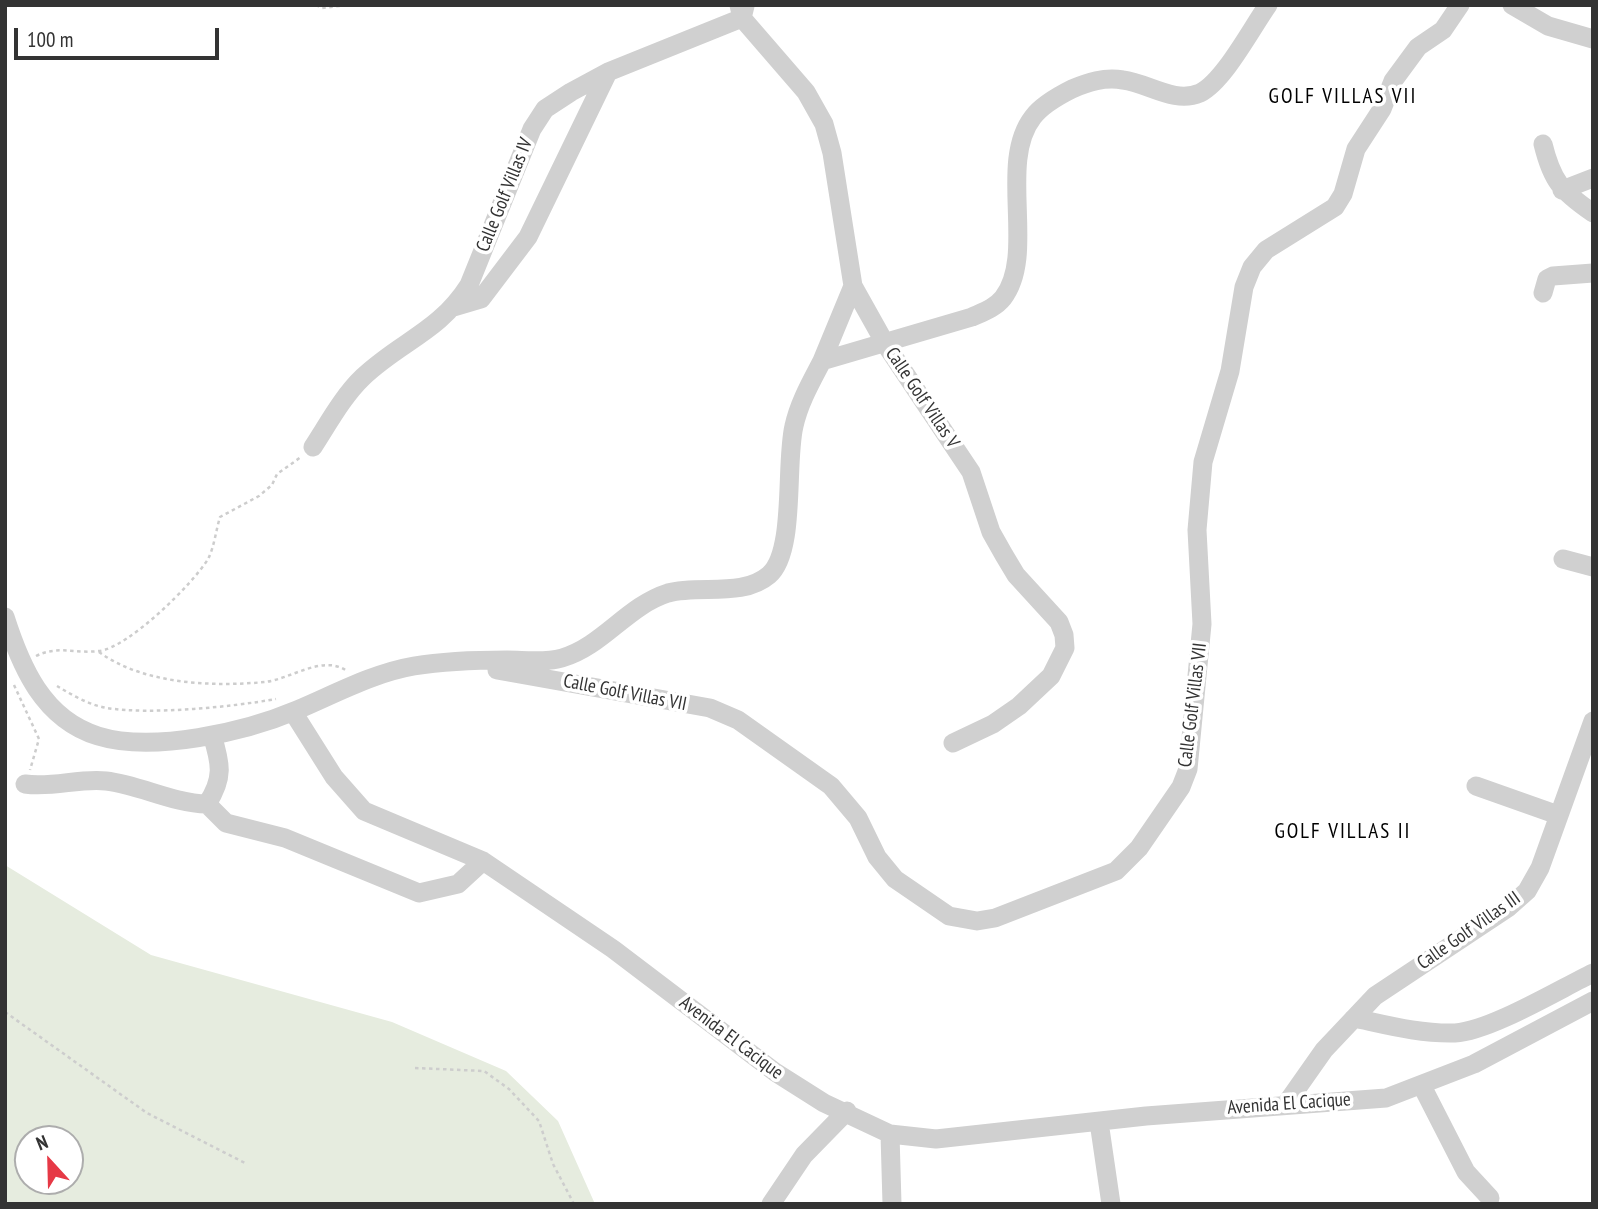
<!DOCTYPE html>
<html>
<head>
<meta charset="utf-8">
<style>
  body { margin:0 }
  #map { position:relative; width:1598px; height:1209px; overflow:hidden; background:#fff; font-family:"PT Sans Narrow",sans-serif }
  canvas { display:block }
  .frame { position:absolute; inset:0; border:7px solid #333; pointer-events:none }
  .north { position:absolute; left:14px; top:1125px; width:70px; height:70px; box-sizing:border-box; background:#fff; border:2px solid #adadad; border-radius:50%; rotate:338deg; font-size:19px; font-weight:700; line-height:28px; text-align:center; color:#333 }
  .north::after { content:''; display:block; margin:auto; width:24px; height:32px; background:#e63946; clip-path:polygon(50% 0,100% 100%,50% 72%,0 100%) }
  .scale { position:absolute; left:14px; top:28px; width:205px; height:32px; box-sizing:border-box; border:4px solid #333; border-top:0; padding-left:9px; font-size:21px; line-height:24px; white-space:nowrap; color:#333; -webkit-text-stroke:5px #fff; paint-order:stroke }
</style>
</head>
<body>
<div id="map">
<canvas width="1598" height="1209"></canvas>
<div class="frame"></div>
<div class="north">N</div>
<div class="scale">100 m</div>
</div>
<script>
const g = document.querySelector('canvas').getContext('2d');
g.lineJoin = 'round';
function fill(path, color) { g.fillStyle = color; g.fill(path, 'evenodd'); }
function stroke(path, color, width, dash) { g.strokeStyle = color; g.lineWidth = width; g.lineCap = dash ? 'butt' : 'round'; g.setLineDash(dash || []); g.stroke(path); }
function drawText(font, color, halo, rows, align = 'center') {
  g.font = font + ' "PT Sans Narrow",sans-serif'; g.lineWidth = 7; g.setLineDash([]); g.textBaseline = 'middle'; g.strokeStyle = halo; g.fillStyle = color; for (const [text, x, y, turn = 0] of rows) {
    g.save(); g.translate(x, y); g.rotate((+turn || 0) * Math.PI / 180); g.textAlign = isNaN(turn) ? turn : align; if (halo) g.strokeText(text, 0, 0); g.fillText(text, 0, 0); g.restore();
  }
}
fill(new Path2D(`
  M5 865 151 955 392 1022 506 1071 558 1121 595 1204H5ZM28 1139H70V1181H28Z`), '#e6ecdf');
stroke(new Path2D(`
  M316 5 322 8 348 5
  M99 652C143 684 211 687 265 682 291 679 323 654 347 671
  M36 656C58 645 76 654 99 651 128 648 193 584 208 559 214 548 216 530 220 517L259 496 272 485 277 474 301 457
  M14 685 39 739 30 770
  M57 686C72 695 89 705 107 708 151 715 231 707 276 699
  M5 1012 147 1113 245 1163
  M415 1068 484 1071 509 1089 539 1121 553 1164 574 1204`), '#cdcdcd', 2.5, [3.5, 3.5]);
stroke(new Path2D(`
  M739 5 742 18 806 92 824 124 832 153 853 286 886 345 971 472 991 532 1004 555 1016 575 1059 622 1064 635 1065 648 1051 676 1019 706 993 724 953 743
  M1512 5 1548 26 1593 39
  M1543 144C1552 181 1561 191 1593 213
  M1562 190 1593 178
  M1543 293 1547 279 1553 276 1593 273
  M454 307 481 299 528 237 608 72
  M822 361 853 286
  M313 447C328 424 343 396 363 377 401 341 439 332 469 285L532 129 545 109 571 92 608 72 742 18 745 6
  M1563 559 1593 567
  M5 617C21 667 43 719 98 736 153 753 245 732 297 710 335 694 373 673 414 666 445 661 476 660 507 660 524 660 545 663 562 658 603 646 627 606 668 593 700 584 742 598 769 575 796 552 785 463 794 426 799 403 811 382 822 361L972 317C983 312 995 308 1003 298 1037 254 997 163 1033 117 1042 105 1058 96 1072 89 1088 82 1104 77 1123 80 1148 83 1174 104 1200 93 1224 81 1251 29 1268 5
  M497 670 710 708 738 720 831 786 858 818 877 857 895 879 949 916 977 921 995 918 1116 871 1139 848 1181 787 1188 769 1202 624 1197 530 1203 462 1230 371 1244 287 1252 267 1266 250 1335 207 1343 194 1356 149 1382 109 1393 81 1418 47 1443 30 1460 5
  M293 712 334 777 364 811 483 861 613 949 775 1072 824 1103 890 1134 936 1139 1146 1116 1386 1098 1474 1064 1593 1001
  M25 784C53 788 79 778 106 781 140 785 172 803 207 804L226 823 285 838 419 893 458 884 483 861
  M1476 786 1558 815
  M207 804C224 778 221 764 212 735
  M1354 1018C1387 1025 1420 1034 1455 1033 1490 1031 1558 990 1593 973
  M1422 1086 1466 1172 1490 1198
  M1286 1104 1324 1050 1375 996 1509 907 1527 891 1540 868 1593 721
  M1099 1122 1111 1204
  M890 1134 892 1204
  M771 1204 804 1155 847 1111`), '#d0d0d0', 19);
drawText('19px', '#333', '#fff', [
  ["Calle Golf Villas IV",505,195,-68],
  ["Calle Golf Villas V",922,398,56],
  ["Calle Golf Villas VII",625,693,11],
  ["Calle Golf Villas VII",1193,705,-83],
  ["Calle Golf Villas III",1469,931,-35],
  ["Avenida El Cacique",731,1038,37],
  ["Avenida El Cacique",1289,1104,-4]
]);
g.letterSpacing = '2px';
drawText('21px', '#000', '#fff', [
  ["GOLF VILLAS VII",1343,97],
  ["GOLF VILLAS II",1343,832]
]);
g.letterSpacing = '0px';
</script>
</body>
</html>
